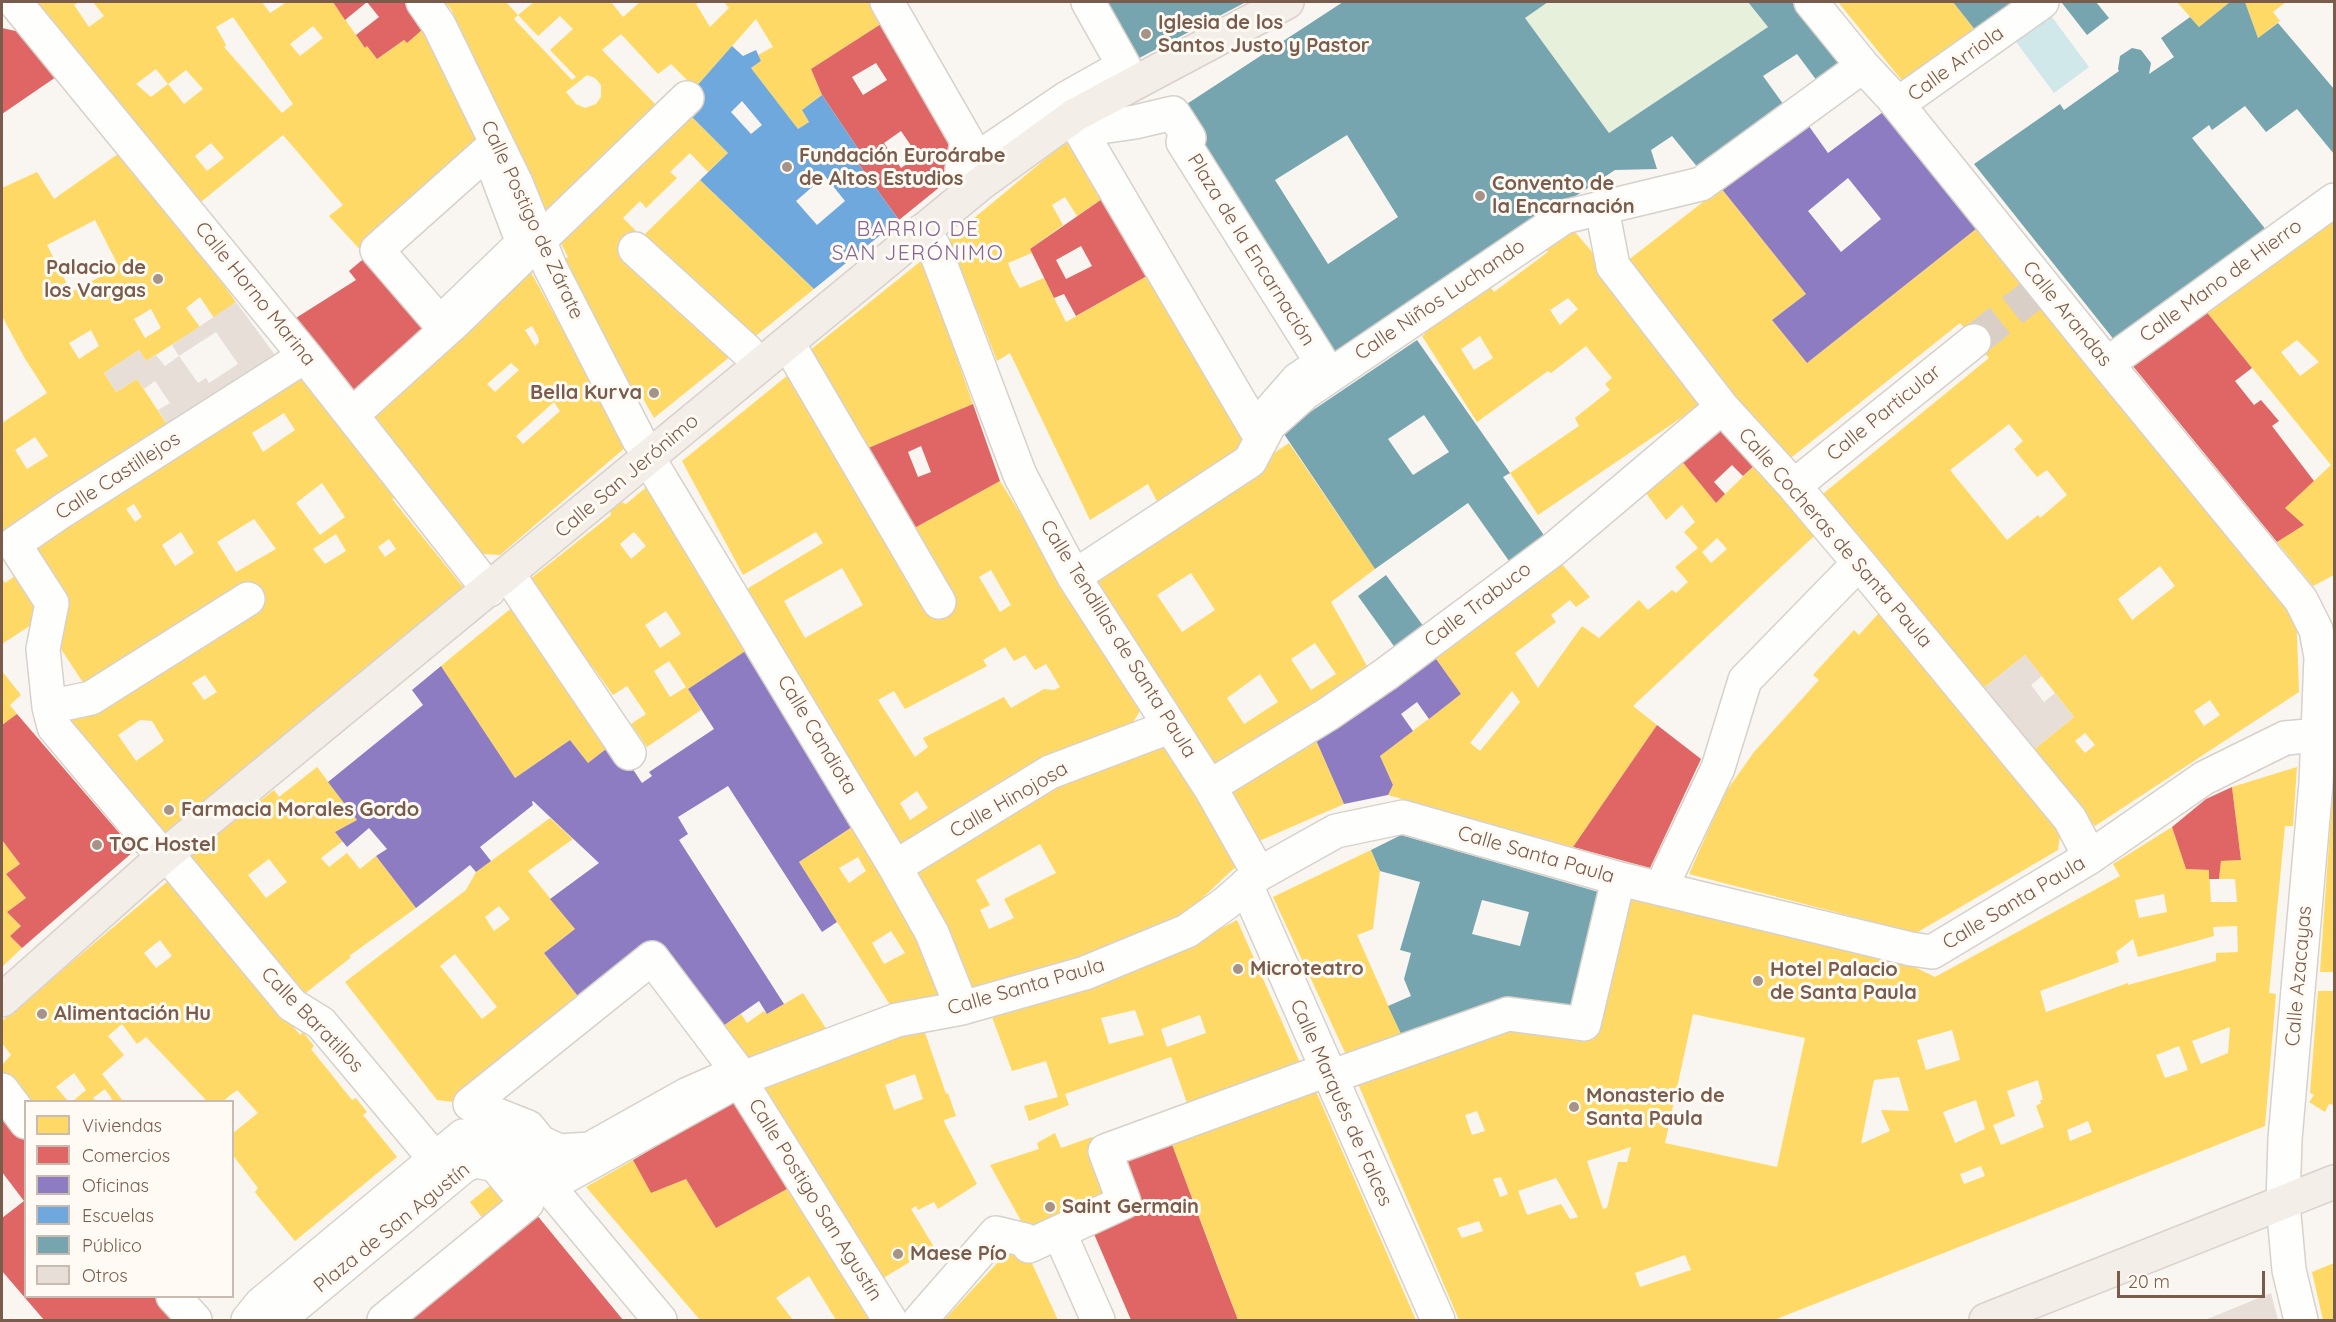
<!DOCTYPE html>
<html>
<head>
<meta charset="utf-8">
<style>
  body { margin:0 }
  #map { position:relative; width:2336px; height:1322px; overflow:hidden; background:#f9f5f0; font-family:Quicksand,sans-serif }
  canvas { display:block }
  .frame { position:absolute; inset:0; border:3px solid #7a5c4d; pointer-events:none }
  .legend { position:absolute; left:24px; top:1100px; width:210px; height:198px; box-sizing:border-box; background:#fffaf3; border:2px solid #cabbb1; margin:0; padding:8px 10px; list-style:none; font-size:18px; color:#7a5c4d }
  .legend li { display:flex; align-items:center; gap:12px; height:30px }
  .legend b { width:30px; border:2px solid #cabbb1 }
  .scale { position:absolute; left:2117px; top:1271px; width:148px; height:27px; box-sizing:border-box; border:3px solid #7a5c4d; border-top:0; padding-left:8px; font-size:18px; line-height:21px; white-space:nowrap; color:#7a5c4d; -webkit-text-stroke:4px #fffaf3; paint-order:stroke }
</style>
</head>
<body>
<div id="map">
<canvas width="2336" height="1322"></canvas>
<div class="frame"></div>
<ul class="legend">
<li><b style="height:16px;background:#ffd966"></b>Viviendas</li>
<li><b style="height:16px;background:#e06666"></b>Comercios</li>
<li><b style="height:16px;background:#8e7cc3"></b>Oficinas</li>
<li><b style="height:16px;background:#6fa8dc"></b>Escuelas</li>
<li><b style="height:16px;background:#76a5af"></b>Público</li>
<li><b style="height:16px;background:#e6ded7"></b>Otros</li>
</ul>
<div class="scale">20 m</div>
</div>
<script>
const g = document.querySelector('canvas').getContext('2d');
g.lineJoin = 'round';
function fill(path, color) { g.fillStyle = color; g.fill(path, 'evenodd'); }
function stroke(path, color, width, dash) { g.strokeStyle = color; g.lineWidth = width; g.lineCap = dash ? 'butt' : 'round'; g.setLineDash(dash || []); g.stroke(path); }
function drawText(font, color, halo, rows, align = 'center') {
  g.font = font + ' Quicksand,sans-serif'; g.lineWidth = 6; g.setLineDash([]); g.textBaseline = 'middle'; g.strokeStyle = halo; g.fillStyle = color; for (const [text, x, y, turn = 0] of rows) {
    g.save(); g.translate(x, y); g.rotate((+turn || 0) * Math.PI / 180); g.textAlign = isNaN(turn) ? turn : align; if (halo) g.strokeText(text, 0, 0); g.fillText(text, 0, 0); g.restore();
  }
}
fill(new Path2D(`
  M1548 2H1748L1768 27 1609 133 1525 18Z`), '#e7f0db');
fill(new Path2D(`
  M2049 13 2089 67 2054 93 2014 39Z`), '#d0e8ea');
fill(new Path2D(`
  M33 2H79L74 5 89 27 104 16 93 2H262L270 13 287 2H333L365 48 367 46 377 59 404 40 407 43 429 24 488 151 364 254 329 216 343 205 283 135 196 206ZM233 17 293 104 282 113 224 47 226 45 216 27ZM313 26 323 38 300 56 290 44ZM156 69 168 84 186 70 203 89 184 104 168 84 151 97 136 84ZM211 143 224 158 207 171 195 156Z
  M444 2H506L518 15 514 19 572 80 576 77 550 50 573 29 560 16 538 36 518 15 534 2H611L623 17 640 2H699L696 4 710 27 729 8 724 2H887L895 15 811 69 822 95 802 110 809 122 798 129 751 68 761 61 758 55 773 47 756 19 695 88 671 64 658 74 621 34 602 50 662 111 549 221 451 9ZM587 75 595 78 601 85V97L596 104 585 108 576 104 566 92Z
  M1838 2H1953L1976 31 1904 83Z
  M2177 2H2230L2199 27Z
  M2245 2H2286L2273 12 2280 21 2258 38Z
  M682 107 728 153 708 172 690 153 670 172 677 178 646 208 640 201 623 218 642 237 700 180 814 289 654 418 641 395 633 399 560 261 568 257 555 232Z
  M1080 130 1115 190 1077 216 1065 197 1052 205 1063 225 1030 249 1032 253 1008 263 1012 274 1020 288 1044 278 1066 322 1161 268 1241 401 1246 455 1162 511 1148 484 1090 520 1010 353 997 361 949 239Z
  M125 149 236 302 214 318 200 297 186 308 200 327 146 361 139 350 104 373 116 392 137 379 170 429 2 537V423L47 393 24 357 2 316V188L37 172 54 199ZM95 220 119 267 71 292 47 245ZM151 309 161 328 145 338 134 319ZM91 330 99 346 79 359 69 343ZM35 437 48 456 27 469 15 450Z
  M1721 188 1806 294 1772 320 1807 363 1981 225 2296 610 2299 692 2095 826 2032 751 2074 717 2025 655 1981 690 1819 497 1989 358 1960 323 1787 461 1622 265ZM2009 424 2023 441 2014 449 2037 477 2047 470 2067 495 2040 518 2038 515 2007 540 1950 470ZM2160 566 2175 586 2132 620 2118 599ZM2210 700 2220 715 2204 726 2194 711ZM2085 733 2095 745 2085 753 2075 741Z
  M2334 216V575L2313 586 2277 542 2304 525 2285 508 2331 465 2205 310ZM2297 340 2319 362 2300 376 2281 352Z
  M1569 225 1636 303 1706 401 1538 515 1510 473 1579 426 1575 418 1610 390 1605 384 1612 378 1586 346 1551 373 1548 371 1477 422 1422 336 1425 334 1420 327 1487 282 1494 292 1548 252 1542 244ZM1568 298 1578 309 1560 325 1550 310ZM1480 336 1493 358 1474 370 1461 349Z
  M921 261 924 264 973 404 861 451 804 355Z
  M529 269 627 446 500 555 468 553 365 417ZM532 326 538 337 539 342 535 346 525 330ZM511 363 519 370 495 392 487 384ZM554 402 560 411 523 444 516 436Z
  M303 365 402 493 392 499 463 587 165 837 67 720 90 693 55 640 66 624 60 607 23 545ZM284 413 295 430 263 452 252 433ZM322 483 345 517 320 535 296 503ZM134 504 142 517 135 522 126 509ZM254 519 276 549 236 572 217 542ZM181 532 194 553 175 566 162 545ZM336 534 346 551 325 564 313 549ZM389 539 396 549 385 557 378 547ZM205 675 217 692 204 700 192 683ZM140 720 152 721 164 741 136 761 118 735Z
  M793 371 909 531 1000 481 1141 709 1128 731 899 856 743 593 750 587 823 543 816 532 743 575 682 461ZM842 568 863 605 805 638 784 601ZM991 570 1011 605 1000 612 979 577ZM1005 647 1014 661 1025 655 1035 670 1046 664 1060 687 1054 690 1044 689 1011 708 1004 697 923 738 928 747 915 757 878 700 894 691 905 709 987 666 983 660ZM917 791 928 808 910 820 900 803Z
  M1289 443 1375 569 1331 602 1371 673 1216 776 1087 576ZM1191 573 1215 610 1182 632 1157 595ZM1315 643 1336 674 1311 690 1291 659ZM1260 674 1278 702 1244 724 1227 698Z
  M1680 459 1716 503 1759 461 1813 525V537L1633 706 1657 725 1573 847 1388 795 1393 785 1380 756 1461 694 1429 649 1555 556 1590 597 1576 607 1570 600 1551 615 1556 622 1515 653 1538 688 1582 626 1599 638 1639 600 1648 610 1672 590 1676 593 1688 582 1675 567 1698 548 1684 532 1695 522 1682 505 1666 520 1643 489ZM1717 538 1727 549 1711 563 1702 552ZM1512 691 1520 702 1480 751 1470 743Z
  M649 485 753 646 688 689 701 710 647 747 631 724 646 714 627 686 613 695 592 666 587 669 529 580 611 515 610 510 621 502 626 504ZM634 532 646 546 631 559 620 544ZM666 611 681 634 660 648 645 625ZM669 661 686 687 670 697 654 671Z
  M23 570 45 616 2 644V578L5 583Z
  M520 601 615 742 588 763 570 740 515 778 441 666Z
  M1886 613 2061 828 2058 850 1916 933 1689 874 1725 793 1754 752 1819 680 1813 675 1854 630 1859 635 1878 614Z
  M2 671 21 695 10 705 17 714 2 725Z
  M1312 731 1344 804 1250 845 1221 786Z
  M1166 739 1244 859 1181 918 1157 932 966 999 904 869 1047 791ZM1040 844 1056 873 1004 899 1014 918 989 929 980 910 990 905 976 880Z
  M317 767 357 820 335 832 343 841 321 858 329 867 347 853 360 869 376 856 416 908 349 956 351 957 349 959 303 995 189 856 274 790 279 797ZM269 859 287 882 266 898 248 875Z
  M2297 767 2293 826H2285L2269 993 2276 994 2265 1126 1774 1320H1465L1464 1319 1459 1320 1356 1079 1507 1030 1593 1040 1629 899 1898 959 1935 977 2120 876 2113 864 2172 827 2186 869 2209 870 2211 902H2237L2235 879H2219L2221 861 2241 860 2232 787ZM2164 894 2167 912 2139 918 2135 900ZM2237 926 2238 952 2216 953V961L2128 985V983L2046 1012 2040 991 2119 962 2116 952 2133 939 2138 957 2214 936 2213 927ZM1693 1014 1805 1038 1777 1167 1665 1143ZM2230 1027 2228 1053 2201 1064 2192 1041ZM1952 1030 1960 1060 1926 1070 1917 1040ZM2179 1046 2188 1070 2165 1078 2156 1055ZM1899 1077 1909 1111 1881 1110 1890 1131 1861 1144 1874 1080ZM2038 1080 2043 1100H2040L2041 1103 2036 1106 2044 1127 2001 1145 1993 1125 2015 1116 2007 1091ZM1976 1100 1985 1129 1955 1143 1943 1112ZM1477 1111 1485 1131 1472 1135 1465 1115ZM2088 1121 2092 1132 2070 1141 2067 1130ZM1631 1147 1627 1162H1618L1607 1208 1603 1209 1587 1161ZM1981 1166 1985 1176 1964 1184 1960 1174ZM1501 1177 1508 1194 1500 1197 1493 1179ZM1556 1178 1578 1217 1570 1219 1561 1204 1527 1215 1518 1191ZM1479 1221 1483 1231 1462 1238 1457 1228ZM1685 1255 1691 1270 1640 1287 1635 1273Z
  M2334 797V972H2320L2332 799Z
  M550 818 573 839 528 871 575 929 544 953 588 1009 470 1104 437 1100 345 982 466 890 476 872ZM499 906 510 919 494 931 485 917ZM455 954 497 1007 482 1019 440 966Z
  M864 819 953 999 894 1011 799 862ZM858 857 866 871 849 883 839 868ZM891 931 905 953 884 964 872 943Z
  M2 840 20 864 6 874 26 898 7 912 21 926 10 936 22 948 2 967Z
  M1371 850 1380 871 1373 929 1357 935 1403 1039 1348 1059 1273 897Z
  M174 876 300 1035 303 1032 314 1046 311 1049 352 1100 356 1098 367 1112 363 1115 397 1157 295 1241 257 1195 255 1192 258 1188 232 1154V1134L258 1113 237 1090 223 1101H207L146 1037 137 1044 122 1024 108 1036 124 1055 102 1074 123 1101H110L112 1099 105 1089 93 1098 96 1101H73L86 1090 74 1073 56 1087 68 1101H26L2 1083V1065L11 1055 2 1043V1021ZM160 940 172 956 156 968 144 953Z
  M1237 920 1301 1065 1188 1106 1171 1057 1065 1094 1069 1105 1029 1121 1024 1106 1058 1097 1046 1061 1012 1071 989 1009 1169 955ZM1135 1010 1144 1035 1109 1044 1101 1018ZM1200 1015 1206 1033 1167 1047 1161 1029Z
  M2318 991H2334V1105L2329 1104 2325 1112 2309 1102 2314 1095 2310 1093Z
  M803 993 829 1033 738 1072 710 1035 741 1014 747 1023 764 1011 767 1014Z
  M922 1024 946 1094 948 1093 956 1116 944 1120 945 1124 977 1184 938 1209 934 1202 918 1210 916 1206 911 1209 934 1247 877 1282 762 1097 770 1076ZM915 1074 923 1099 894 1110 885 1085Z
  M1315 1089 1416 1320H1238L1170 1139Z
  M1055 1133 1061 1148 1092 1137 1116 1197 1030 1237 990 1165 1039 1149 1037 1143Z
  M633 1160 651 1193 686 1179 716 1228 796 1184 878 1320H836L809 1276 776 1298 793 1320H700L586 1187Z
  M501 1177 515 1195 484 1220 470 1202Z
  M1014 1245 1024 1246 1058 1320H944Z
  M2334 1263V1320H2323L2312 1272Z`), '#ffd966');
fill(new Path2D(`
  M333 2H412L429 24 407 43 404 40 377 59 367 46 365 48 356 35 379 17 367 2 345 20Z
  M895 15 962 169 899 220 853 156 859 150 822 95 811 69ZM876 63 887 80 863 95 852 77ZM901 131 918 156 901 168 884 143Z
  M2 28 25 33 56 77 2 114Z
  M1115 190 1161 268 1076 316 1064 294 1054 298 1030 249ZM1081 246 1092 266 1066 279 1056 260Z
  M367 256 440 323 351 402 288 323 356 280 349 271Z
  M2205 310 2252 368 2235 381 2254 405 2261 400 2279 421 2272 426 2314 481 2285 508 2304 525 2277 542 2132 365Z
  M973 404 1000 481 909 531 861 451ZM921 446 931 472 918 477 908 452Z
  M1726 422 1759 461 1743 476 1732 465 1714 482 1725 494 1716 503 1680 459Z
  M17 714 133 849V852L22 948 10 936 21 926 7 912 26 898 6 874 20 864 2 840V725Z
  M1657 725 1701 759 1650 868 1573 847Z
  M2232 787 2241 860 2221 861 2219 879H2209V870L2186 869 2172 827 2206 799Z
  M2 1097 26 1130V1296H157L177 1320H44L2 1271V1218L24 1201 2 1172Z
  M739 1098 796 1184 716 1228 686 1179 651 1193 633 1160Z
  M1170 1139 1218 1268 1238 1320H1131L1091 1227 1116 1161Z
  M527 1203 623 1320H384Z`), '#e06666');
fill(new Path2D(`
  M1887 109 1981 225 1807 363 1772 320 1806 294 1721 188 1806 122 1828 153ZM1848 178 1881 219 1841 252 1808 211Z
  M753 646 864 819 799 862 837 922 822 932 728 786 678 817 688 834 679 840 784 1004 767 1014 759 1001 710 1035 652 958 588 1009 544 953 575 929 550 899 599 863 533 801 532 802 533 805 480 847 491 861 476 872 470 865 416 908 376 856 387 849 369 828 347 847 335 832 357 820 328 782 423 705 412 690 441 666 515 778 570 740 588 763 615 742 642 783 652 776 649 772 714 729 688 689Z
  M1429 649 1461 694 1429 719 1417 702 1401 714 1413 731 1380 756 1393 785 1388 795 1344 804 1312 731Z`), '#8e7cc3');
fill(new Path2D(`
  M732 46 743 56 756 50 761 61 751 68 798 129 809 122 802 110 822 95 859 150 853 156 899 220 814 289 700 180 728 153 682 107 695 88ZM742 101 762 125 751 134 731 112ZM825 176 845 201 817 225 796 201Z`), '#6fa8dc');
fill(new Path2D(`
  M1088 2H1246L1124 66Z
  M1343 2H1548L1525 18 1609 133 1768 27 1748 2H1792L1845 68 1820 85 1797 54 1763 76 1786 108 1699 169 1672 136 1651 150 1657 169 1615 170 1322 363 1173 113ZM1347 135 1398 217 1328 264 1275 180Z
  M1953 2H2017L1976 31Z
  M2064 2H2096L2109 18 2087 35 2062 3Z
  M2230 2H2245L2258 38 2278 23 2334 89V154L2297 109 2266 132 2245 106 2212 130 2209 125 2192 138 2267 231 2115 341 1974 164 2060 104 2064 110 2119 71 2118 69 2120 56 2132 48 2141 50 2151 63 2149 74 2174 57 2161 38 2190 17 2199 27Z
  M1417 340 1510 473 1503 477 1548 541 1514 568 1468 503 1375 569 1282 431ZM1424 415 1449 452 1413 475 1388 439Z
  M1386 575 1429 634 1401 656 1358 596Z
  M1401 835 1602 893 1574 1005 1509 997 1401 1034 1388 1006 1411 996 1404 979 1411 953 1400 950 1420 882 1380 871 1371 850ZM1482 900 1529 912 1520 946 1472 934Z`), '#76a5af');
fill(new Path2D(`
  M236 302 281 363 170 429 158 410 170 403 155 381 144 389 137 379 116 392 104 373 139 350 146 361 156 355 165 366 179 356 172 345ZM216 332 238 364 209 383 206 378 198 383 179 356Z
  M2025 655 2042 676 2031 685 2044 702 2055 693 2074 717 2032 751 1981 690Z
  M2271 1293 2278 1320H2205Z`), '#e6ded7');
stroke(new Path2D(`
  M1974 341 2036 292`), '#d9cfc7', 33, [33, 16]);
const minor = new Path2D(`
  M15 2 305 356 489 590
  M423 2 439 25 516 183 550 267 639 440
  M887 2 967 141 962 169 1067 98 1124 66 1088 2
  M1811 2 1863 66 1891 96 2107 364 2301 600 2316 630 2321 657 2316 783 2285 1139 2283 1203 2289 1270 2301 1320
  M1898 104 2042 2
  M1173 113 1189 138 1183 142 1322 363 1297 380 1255 428 1080 130 1135 122Z
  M488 151 523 243 440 323 377 250Z
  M1602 209 1613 266 1722 407 1794 486 1859 563 2070 819 2090 857
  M922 231 934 247 1020 475 1074 577 1211 789 1259 874
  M635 249 747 351
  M305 356 62 511 14 544 52 603 43 649 49 707 54 727 155 847 176 865 292 1005 321 1023 435 1159
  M796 357 939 602
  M2107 364 2334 200
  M353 414 456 321 687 98
  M656 471 895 867 932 933 962 1008
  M1794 486 1974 341
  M1081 572 1250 461 1269 425 1306 392 1564 217 1701 184 1863 66
  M516 586 629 753
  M49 707 91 698 248 599
  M1217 782 1328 714 1386 674 1554 549 1722 407
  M895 867 1050 772 1161 730
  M1668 873 1718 768 1745 680 1859 563
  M1246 885 1438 1320
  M652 958 738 1072 688 1094 590 1149 559 1151 540 1142 528 1127 470 1104Z
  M1347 1071 1508 1014 1584 1024 1615 893
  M743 1078 747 1092 890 1320
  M2 1090 26 1122
  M548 1186 743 1078 897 1020 962 1008 1085 973 1187 931 1226 903 1259 874 1336 831 1403 817 1620 879 1911 949 1932 952 2090 857 2204 778 2285 738 2319 735
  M1063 1241 1098 1320
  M173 1296 195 1320
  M248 1320 261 1304 463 1136 485 1135 510 1147 548 1186 660 1320
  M278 1320 465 1165 476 1161 495 1165 527 1203 384 1320
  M920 1320 996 1233 1025 1240 1029 1246 1124 1202 1105 1151 1313 1075`);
const major = new Path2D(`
  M2 1000 164 856 980 184 1075 115 1287 2
  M1986 1320 2334 1182`);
stroke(minor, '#d7d1cb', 36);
stroke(major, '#dad1cc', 36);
stroke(minor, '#fefefd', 33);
stroke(major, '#f3eee8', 33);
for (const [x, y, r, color] of [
  [1146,34,6,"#a69286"],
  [787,167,6,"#a69286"],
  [1480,196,6,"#a69286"],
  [158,279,6,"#a69286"],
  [654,393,6,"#a69286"],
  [169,810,6,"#a69286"],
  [97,845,6,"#a69286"],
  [1238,969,6,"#a69286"],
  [1758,981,6,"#a69286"],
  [42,1014,6,"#a69286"],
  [1574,1107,6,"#a69286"],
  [1050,1207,6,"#a69286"],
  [898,1254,6,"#a69286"]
]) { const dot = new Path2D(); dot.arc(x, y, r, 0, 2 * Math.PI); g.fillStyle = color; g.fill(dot); stroke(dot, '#fffaf3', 2); }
drawText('bold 20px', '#7a5c4d', '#fffaf3', [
  ["Iglesia de los",1158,23],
  ["Santos Justo y Pastor",1158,46],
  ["Fundación Euroárabe",799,156],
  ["de Altos Estudios",799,179],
  ["Convento de",1492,184],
  ["la Encarnación",1492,207],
  ["Palacio de",146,268,"right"],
  ["los Vargas",146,291,"right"],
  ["Bella Kurva",642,393,"right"],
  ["Farmacia Morales Gordo",181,810],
  ["TOC Hostel",109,845],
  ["Microteatro",1250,969],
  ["Hotel Palacio",1770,970],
  ["de Santa Paula",1770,993],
  ["Alimentación Hu",54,1014],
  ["Monasterio de",1586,1096],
  ["Santa Paula",1586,1119],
  ["Saint Germain",1062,1207],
  ["Maese Pío",910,1254]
], 'left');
drawText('20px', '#7a5c4d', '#fffaf3', [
  ["Calle Arriola",1956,64,-36],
  ["Calle Postigo de Zárate",532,220,65],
  ["Plaza de la Encarnación",1251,250,58],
  ["Calle Mano de Hierro",2221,281,-36],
  ["Calle Horno Marina",255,294,51],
  ["Calle Niños Luchando",1440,300,-34],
  ["Calle Arandas",2067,314,51],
  ["Calle Particular",1884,413,-39],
  ["Calle Castillejos",118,476,-33],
  ["Calle San Jerónimo",627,476,-40],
  ["Calle Cocheras de Santa Paula",1835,538,49],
  ["Calle Trabuco",1478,605,-37],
  ["Calle Tendillas de Santa Paula",1118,639,58],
  ["Calle Candiota",817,735,59],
  ["Calle Hinojosa",1009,800,-30],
  ["Calle Santa Paula",1536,855,16],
  ["Calle Santa Paula",2014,903,-31],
  ["Calle Azacayas",2299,976,-85],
  ["Calle Santa Paula",1026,987,-16],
  ["Calle Baratillos",312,1020,46],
  ["Calle Marqués de Falces",1341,1103,66],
  ["Calle Postigo San Agustín",815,1200,58],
  ["Plaza de San Agustín",392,1228,-39]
]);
g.letterSpacing = '1.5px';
drawText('21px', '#846695', '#fffaf3', [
  ["BARRIO DE",918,230],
  ["SAN JERÓNIMO",918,254]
]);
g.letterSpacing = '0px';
</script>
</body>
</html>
